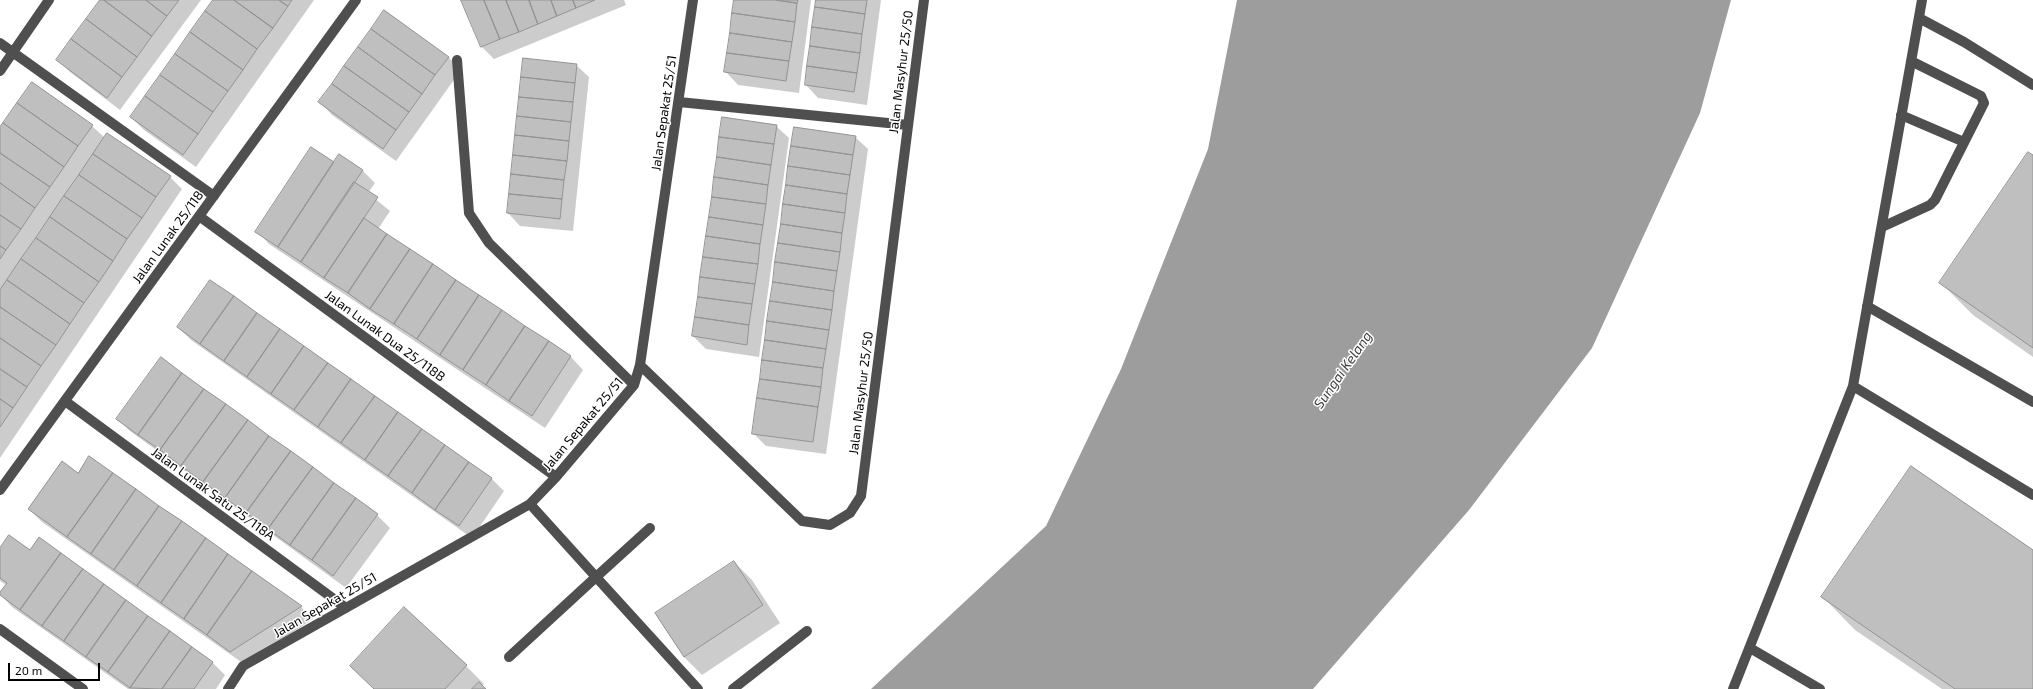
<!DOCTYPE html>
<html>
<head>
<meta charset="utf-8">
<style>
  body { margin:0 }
  #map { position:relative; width:2033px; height:689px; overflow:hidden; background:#fff; font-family:"Exo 2",sans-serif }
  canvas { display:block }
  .scale { position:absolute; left:8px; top:663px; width:92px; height:18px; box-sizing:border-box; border:2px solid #000; border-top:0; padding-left:5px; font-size:12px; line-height:14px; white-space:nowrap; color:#000; -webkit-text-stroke:3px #fff; paint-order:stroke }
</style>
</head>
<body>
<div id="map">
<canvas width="2033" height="689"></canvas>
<div class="scale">20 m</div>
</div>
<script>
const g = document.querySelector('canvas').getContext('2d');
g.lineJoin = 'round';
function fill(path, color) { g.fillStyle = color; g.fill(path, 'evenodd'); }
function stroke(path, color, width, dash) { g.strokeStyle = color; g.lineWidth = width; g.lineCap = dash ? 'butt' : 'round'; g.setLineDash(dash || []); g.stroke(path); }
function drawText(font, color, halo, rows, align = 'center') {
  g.font = font + ' "Exo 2",sans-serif'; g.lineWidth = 3; g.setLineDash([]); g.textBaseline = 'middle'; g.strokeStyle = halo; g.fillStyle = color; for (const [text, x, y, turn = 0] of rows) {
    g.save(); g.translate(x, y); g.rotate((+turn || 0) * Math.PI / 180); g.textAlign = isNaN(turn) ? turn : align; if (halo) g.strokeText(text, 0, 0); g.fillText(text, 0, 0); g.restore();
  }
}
fill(new Path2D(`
  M1237 0H1731L1700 113 1592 348 1469 510 1313 689H871L1046 526 1121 369 1208 149Z`), '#9d9d9d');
fill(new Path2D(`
  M102 0H201L120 110 70 72 58 60Z
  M214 0H314L196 167 144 130 131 117Z
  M463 0H624L626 5 494 59 481 46Z
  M735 0H811L799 93 738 85 726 72Z
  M817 0H881L867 105 818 98 806 85Z
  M448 57 461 70 396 161 332 115 320 102Z
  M576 65 589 77 573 231 520 226 508 213Z
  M92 126 105 138 170 177 182 189 0 458V129Z
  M776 126 789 138 759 357 706 349 693 336Z
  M855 137 868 149 826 454 766 446 753 433Z
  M2033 157V357L1973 315 1941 283Z
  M334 164 362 170 375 183 368 193 390 211 378 229 571 357 583 370 545 428 269 244 257 231Z
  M178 327 492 479 504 491 472 538 191 340Z
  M161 358 377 515 390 528 346 588 130 431 118 419Z
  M89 458 301 607 313 619 244 664 42 522 29 509 78 474Z
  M39 539 213 663 225 675 216 689H128L12 607 0 594 6 585 0 581V549L30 552Z
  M2033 551V689H1942L1855 630 1823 597Z
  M734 562 752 580 780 623 702 675 684 657 656 613Z
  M351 666H466L484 684 482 686 484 689H374Z`), '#0003');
const building = new Path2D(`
  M100 0H104L152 36 137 57 86 19Z
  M104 0H146L167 16 152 36Z
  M146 0H179L167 16Z
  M213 0H234L273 28 257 49 205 11Z
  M234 0H279L288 6 273 28Z
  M279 0H292L288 6Z
  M461 0H484L500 39 481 47Z
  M484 0H506L519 32 500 39Z
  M506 0H529L538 24 519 32Z
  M529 0H551L557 16 538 24Z
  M551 0H573L576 8 557 16Z
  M573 0H595L576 8Z
  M734 0H776L797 3 795 22 732 13Z
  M776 0H798L797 3Z
  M816 0H867L865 14 815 7Z
  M815 7 865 14 862 34 812 27Z
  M384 10 449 57 435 75 371 29Z
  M205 11 257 49 243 70 190 32Z
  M732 13 795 22 792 42 730 33Z
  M86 19 137 57 122 77 71 39Z
  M812 27 862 34 860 53 810 46Z
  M371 29 435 75 422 94 358 47Z
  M190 32 243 70 228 91 175 54Z
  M730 33 792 42 789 61 727 53Z
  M71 39 122 77 107 98 56 60Z
  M810 46 860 53 857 73 807 66Z
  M358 47 422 94 409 112 344 66Z
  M727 53 789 61 786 81 724 72Z
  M175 54 228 91 213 112 160 75Z
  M523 58 577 64 575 83 521 77Z
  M344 66 409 112 396 130 332 84Z
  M807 66 857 73 854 92 805 85Z
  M160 75 213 112 198 134 145 96Z
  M521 77 575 83 573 102 519 97Z
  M32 82 93 125 78 146 17 103Z
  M332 84 396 130 383 149 318 102Z
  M145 96 198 134 183 155 130 117Z
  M519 97 573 102 571 122 517 116Z
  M17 103 78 146 64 167 3 123Z
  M517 116 571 122 569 141 515 135Z
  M722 117 777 125 774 144 719 137Z
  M3 123 64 167 50 187 0 153V127Z
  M794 127 856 136 853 155 791 146Z
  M107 133 171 176 156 197 93 154Z
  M515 135 569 141 567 161 513 155Z
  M719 137 774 144 771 165 717 157Z
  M791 146 853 155 850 175 788 166Z
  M311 147 334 162 278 247 255 232Z
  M2028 152 2033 155V348L1939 283Z
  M0 153 50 187 35 208 0 183Z
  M93 154 156 197 142 218 79 175Z
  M339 154 363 170 301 262 278 247Z
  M513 155 567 161 564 180 511 174Z
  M717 157 771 165 768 185 714 177Z
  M788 166 850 175 847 194 786 185Z
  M511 174 564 180 562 199 509 194Z
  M79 175 142 218 127 239 64 196Z
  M714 177 768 185 766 204 712 197Z
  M354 182 378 197 324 278 301 262Z
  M0 183 35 208 21 229 0 215Z
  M786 185 847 194 845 213 783 204Z
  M509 194 562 199 560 219 507 213Z
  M64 196 127 239 113 261 50 217Z
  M712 197 766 204 763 225 709 217Z
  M783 204 845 213 842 233 781 224Z
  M0 215 21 229 6 250 0 246Z
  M50 217 113 261 99 282 36 238Z
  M709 217 763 225 760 244 706 236Z
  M364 218 387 234 348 293 324 278Z
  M781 224 842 233 840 252 778 243Z
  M387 234 410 249 370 309 348 293Z
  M706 236 760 244 758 264 703 257Z
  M36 238 99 282 84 303 21 259Z
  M778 243 840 252 837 271 775 262Z
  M0 246 6 250 0 259Z
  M410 249 433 264 394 324 370 309Z
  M703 257 758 264 755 284 700 277Z
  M21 259 84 303 70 324 7 280Z
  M775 262 837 271 834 291 773 282Z
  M433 264 456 280 417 339 394 324Z
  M700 277 755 284 752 304 698 297Z
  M7 280 70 324 56 345 0 307V290Z
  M210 280 234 296 200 344 177 327Z
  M456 280 479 295 440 355 417 339Z
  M773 282 834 291 832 310 770 301Z
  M479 295 502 310 463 370 440 355Z
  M234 296 257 313 224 361 200 344Z
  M698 297 752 304 749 325 695 317Z
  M770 301 832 310 829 330 767 321Z
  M0 307 56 345 41 366 0 338Z
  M502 310 525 326 486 385 463 370Z
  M257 313 280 329 247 377 224 361Z
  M695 317 749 325 747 345 692 336Z
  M767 321 829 330 826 349 765 340Z
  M525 326 549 341 509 401 486 385Z
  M280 329 304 346 271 394 247 377Z
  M0 338 41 366 27 387 0 369Z
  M765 340 826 349 823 368 762 360Z
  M549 341 571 356 532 416 509 401Z
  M304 346 328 363 294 410 271 394Z
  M161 357 182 373 138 435 116 419Z
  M762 360 823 368 821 387 760 379Z
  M328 363 351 379 318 427 294 410Z
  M0 369 27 387 13 408 0 399Z
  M182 373 204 389 160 450 138 435Z
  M351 379 375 396 341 443 318 427Z
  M760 379 821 387 818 407 757 398Z
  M204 389 226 404 181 466 160 450Z
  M375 396 398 412 365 460 341 443Z
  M757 398 818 407 813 442 752 434Z
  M0 399 13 408 0 427Z
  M226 404 248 420 203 482 181 466Z
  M398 412 422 429 388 476 365 460Z
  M248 420 269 436 225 498 203 482Z
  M422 429 445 445 412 493 388 476Z
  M269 436 291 451 246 513 225 498Z
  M445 445 469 462 435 510 412 493Z
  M291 451 313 467 268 529 246 513Z
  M89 456 113 473 67 537 28 509 62 461 78 473Z
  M469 462 492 478 459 526 435 510Z
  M1911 466 2033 550V689H1955L1821 597Z
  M313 467 334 483 290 545 268 529Z
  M113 473 136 489 91 554 67 537Z
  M334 483 356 498 312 560 290 545Z
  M136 489 159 506 114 570 91 554Z
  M356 498 378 514 333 576 312 560Z
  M159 506 182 521 137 586 114 570Z
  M182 521 206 538 161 603 137 586Z
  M9 535 30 550 39 537 61 553 20 610 0 595V592L7 583 0 578V548Z
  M206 538 228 554 184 619 161 603Z
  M61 553 83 569 42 626 20 610Z
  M228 554 252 571 207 635 184 619Z
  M734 561 763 605 684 657 655 613Z
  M83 569 104 584 64 641 42 626Z
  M252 571 302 606 230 652 207 635Z
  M104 584 126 600 86 657 64 641Z
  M126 600 148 616 108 672 86 657Z
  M404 607 467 665 445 689H374L350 666Z
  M148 616 170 631 130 688 108 672Z
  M170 631 192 647 162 689 130 688Z
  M192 647 213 662 194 689H162Z
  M479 682 486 689H472Z`);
fill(building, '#bfbfbf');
stroke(building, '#939393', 1);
stroke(new Path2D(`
  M1919 18 1964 42 2033 85
  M0 43 214 196
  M457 60 469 213 489 243 634 385
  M0 71 49 0
  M679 102 908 125
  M1901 115 1964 142
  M199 216 556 477
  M1882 227 1930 205 1935 200 1984 103 1981 96 1911 61
  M1867 306 2033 402
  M640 365 802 521 830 525 850 513 861 496 924 0
  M1853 386 2033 495
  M65 401 346 608
  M0 490 356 0
  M530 504 596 577 650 528
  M0 629 83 689
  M1750 648 1820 689
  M509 657 596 577 698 689
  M228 689 243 666 530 504 556 477 634 385 640 365 693 0
  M733 689 807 631
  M1733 689 1853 386 1922 0`), '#4f4f4f', 10);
drawText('13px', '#000', '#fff', [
  ["Jalan Masyhur 25/50",901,72,-83],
  ["Jalan Sepakat 25/51",664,113,-82],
  ["Jalan Lunak 25/118",168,237,-54],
  ["Jalan Lunak Dua 25/118B",385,336,36],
  ["Jalan Masyhur 25/50",861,393,-83],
  ["Jalan Sepakat 25/51",583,424,-50],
  ["Jalan Lunak Satu 25/118A",213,494,36],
  ["Jalan Sepakat 25/51",325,605,-30]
]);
drawText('italic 14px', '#3e3e3e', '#fff', [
  ["Sungai Kelang",1343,370,-55]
]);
</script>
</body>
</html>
